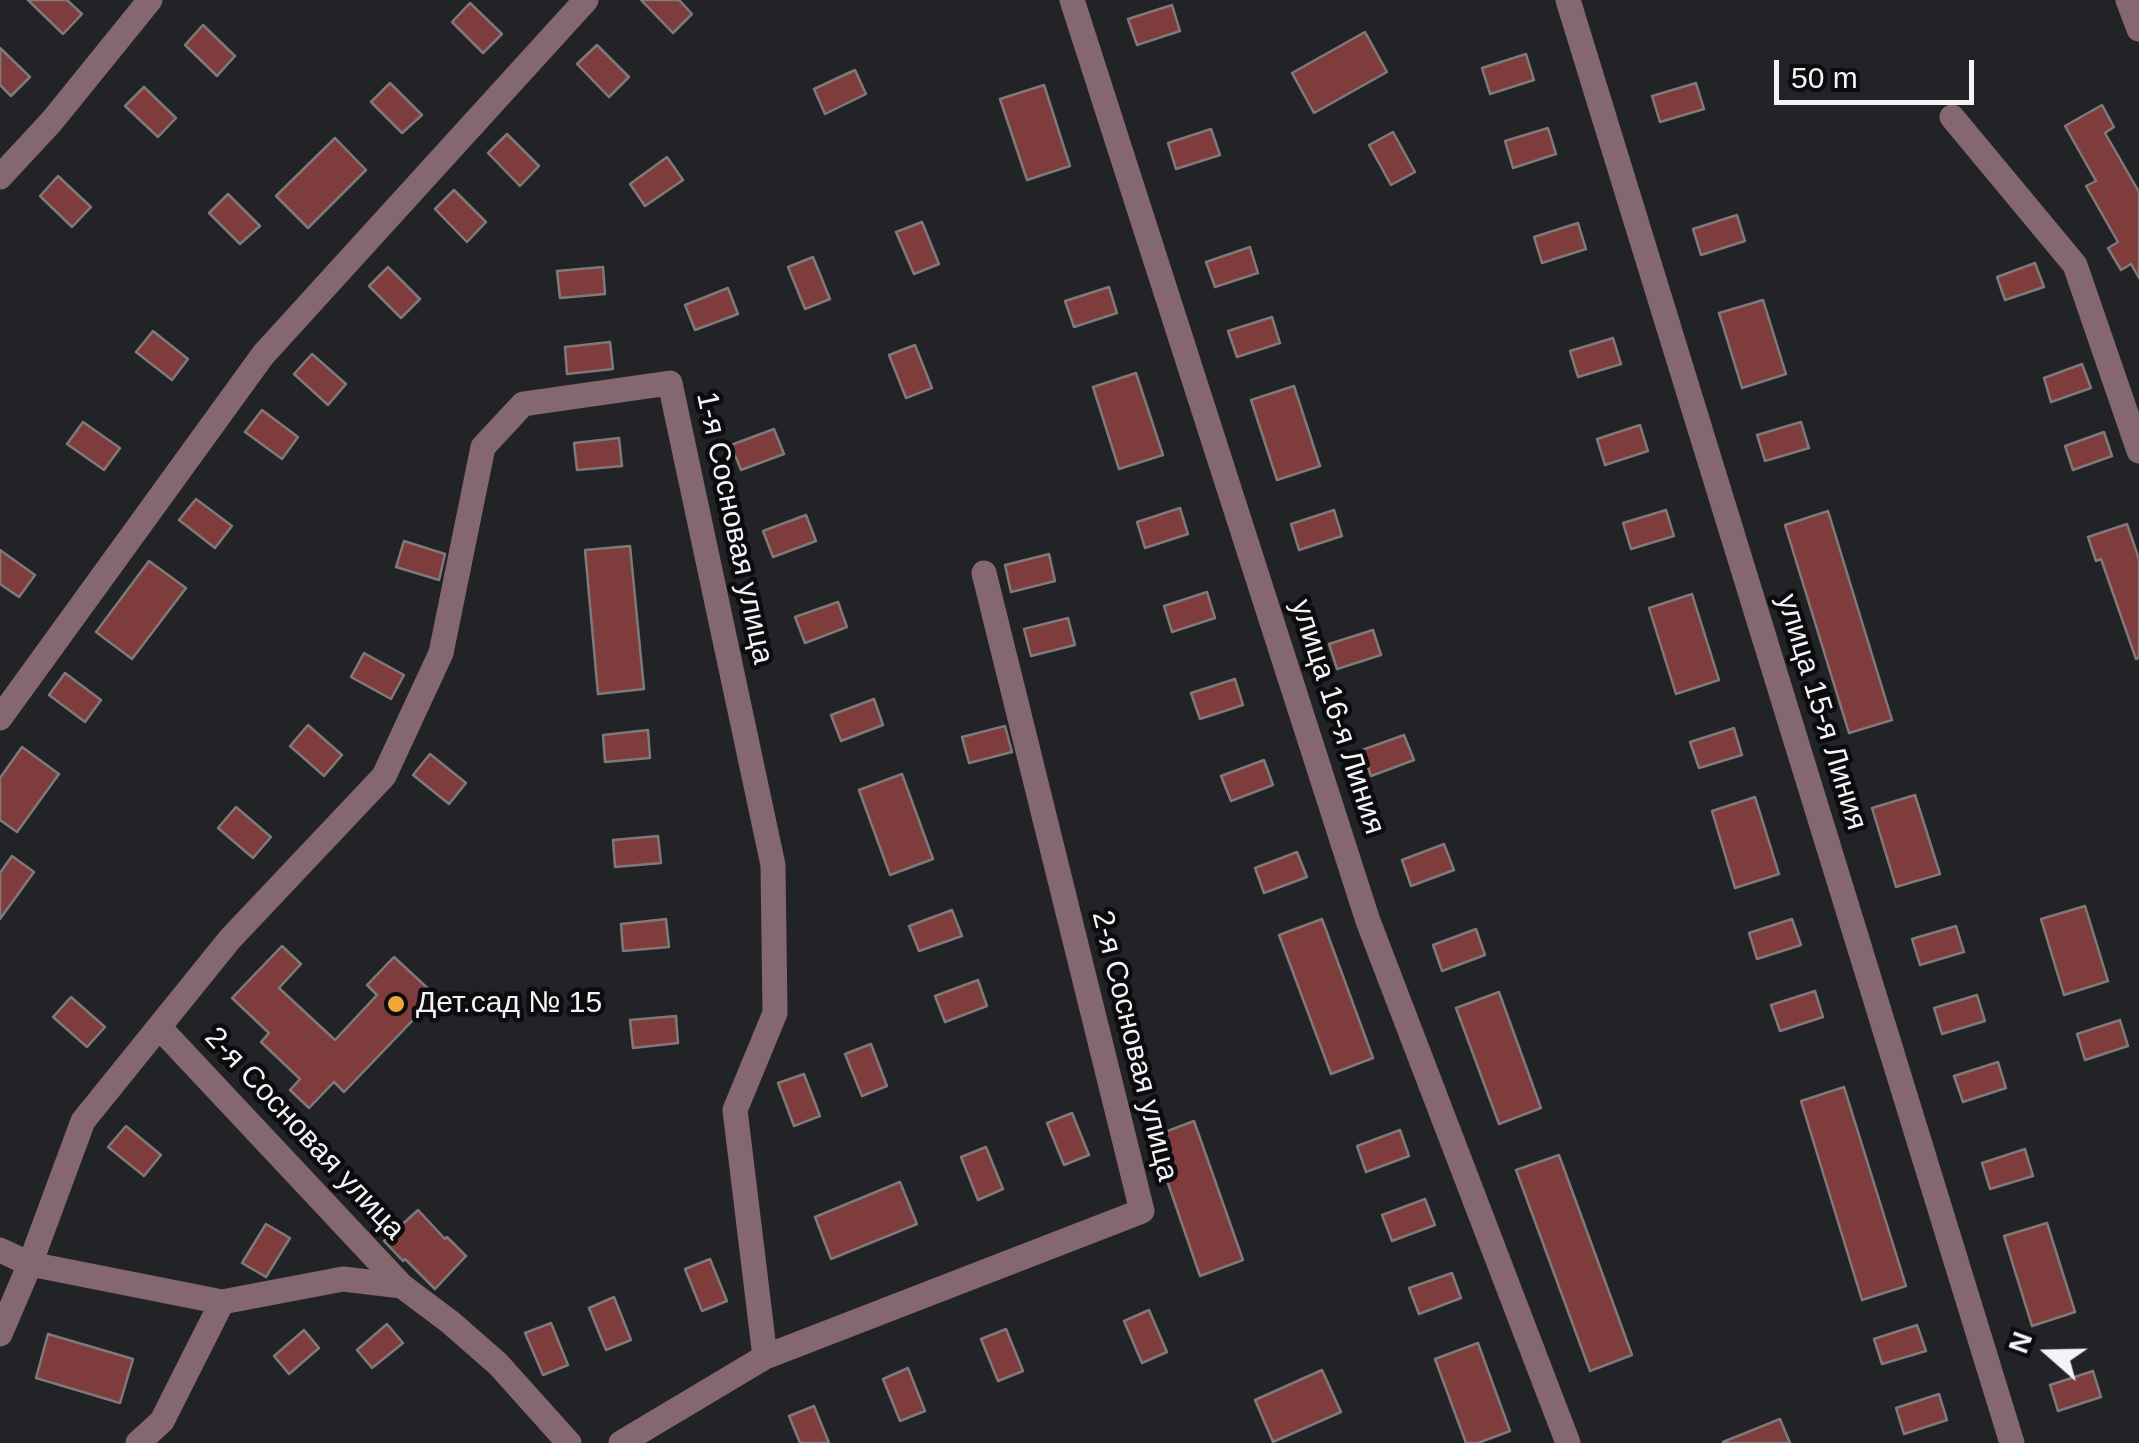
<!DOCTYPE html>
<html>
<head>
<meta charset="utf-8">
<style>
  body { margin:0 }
  #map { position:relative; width:2139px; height:1443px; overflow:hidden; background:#222327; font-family:Helvetica,sans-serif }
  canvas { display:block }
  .north { position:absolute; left:1999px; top:1303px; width:100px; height:100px; -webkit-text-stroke:8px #0c0c0e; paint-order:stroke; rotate:290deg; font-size:28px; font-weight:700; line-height:40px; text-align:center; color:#f3f4f7 }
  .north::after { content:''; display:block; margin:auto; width:35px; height:45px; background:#f3f4f7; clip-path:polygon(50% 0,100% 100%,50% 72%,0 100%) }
  .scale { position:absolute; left:1774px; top:60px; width:200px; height:45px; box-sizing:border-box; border:5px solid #f3f4f7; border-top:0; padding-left:12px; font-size:30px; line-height:35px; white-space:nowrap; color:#f3f4f7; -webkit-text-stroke:8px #0c0c0e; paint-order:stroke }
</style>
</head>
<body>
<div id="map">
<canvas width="2139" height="1443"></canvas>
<div class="north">N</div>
<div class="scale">50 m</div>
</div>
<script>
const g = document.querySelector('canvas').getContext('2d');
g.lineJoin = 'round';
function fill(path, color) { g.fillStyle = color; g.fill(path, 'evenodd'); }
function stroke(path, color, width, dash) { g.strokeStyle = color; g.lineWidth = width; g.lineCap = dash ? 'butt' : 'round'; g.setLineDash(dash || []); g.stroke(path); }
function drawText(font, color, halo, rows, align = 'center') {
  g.font = font + ' Helvetica,sans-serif'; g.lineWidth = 9; g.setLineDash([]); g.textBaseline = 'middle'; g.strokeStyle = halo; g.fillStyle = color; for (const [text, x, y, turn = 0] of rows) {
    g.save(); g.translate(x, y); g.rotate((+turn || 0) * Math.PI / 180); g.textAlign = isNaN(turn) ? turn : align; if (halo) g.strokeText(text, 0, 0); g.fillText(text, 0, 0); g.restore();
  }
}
const building = new Path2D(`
  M28 0H67L82 14 63 34Z
  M641 0H679L692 14 673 33Z
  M470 3 502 34 483 53 452 22Z
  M1172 5 1180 31 1137 45 1128 19Z
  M203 25 235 56 217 76 185 45Z
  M1365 32 1387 72 1314 113 1292 73Z
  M597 45 629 77 609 97 577 64Z
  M0 48 30 77 11 96 0 85Z
  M1526 54 1534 80 1490 94 1482 68Z
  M855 70 866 94 825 114 814 89Z
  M390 83 422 115 402 133 371 102Z
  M1696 83 1704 109 1660 122 1652 96Z
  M1044 85 1070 166 1027 180 1000 99Z
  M144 87 176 118 158 137 125 106Z
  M2102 105 2114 127 2105 133 2139 192V278L2131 264 2121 270 2108 248 2118 242 2086 186 2096 181 2065 126Z
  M1548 128 1556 154 1513 168 1505 141Z
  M1211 129 1220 155 1176 169 1168 143Z
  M1393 132 1415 172 1391 185 1369 145Z
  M507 134 539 166 520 186 488 153Z
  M335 138 366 170 308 228 276 196Z
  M667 157 683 180 645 206 630 184Z
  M58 176 91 207 72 227 40 196Z
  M454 190 486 222 467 242 435 209Z
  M228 194 260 226 240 244 209 213Z
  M1737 215 1745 241 1701 255 1693 229Z
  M922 222 939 264 914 274 896 232Z
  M1578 223 1586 249 1542 263 1534 237Z
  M1250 247 1258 273 1215 287 1206 262Z
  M813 257 830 299 805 309 788 267Z
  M2035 263 2044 287 2005 300 1997 277Z
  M388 267 420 299 401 318 369 286Z
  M603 267 605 294 560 298 557 271Z
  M1109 287 1117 313 1074 327 1065 301Z
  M728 288 738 314 695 330 685 305Z
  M1763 300 1786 374 1742 388 1719 313Z
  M1272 317 1280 343 1237 357 1228 331Z
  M153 331 188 359 172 380 136 352Z
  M1613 338 1621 364 1578 377 1570 351Z
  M610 342 613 369 567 374 565 347Z
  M915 345 932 388 906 398 889 355Z
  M312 354 346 384 328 405 294 374Z
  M2082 364 2091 388 2051 402 2044 378Z
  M1136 373 1163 455 1119 469 1093 387Z
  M1294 386 1320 466 1277 480 1251 400Z
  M262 410 298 437 282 459 245 432Z
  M83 422 120 448 104 470 67 444Z
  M1801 422 1809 448 1765 461 1757 435Z
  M1640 425 1648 451 1605 465 1597 439Z
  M774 429 784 454 741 470 731 445Z
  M2104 432 2112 456 2073 470 2065 446Z
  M619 438 622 466 577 470 574 443Z
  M196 499 232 526 215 548 179 520Z
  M1180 508 1188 534 1145 548 1137 522Z
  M1334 510 1342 536 1299 550 1291 524Z
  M1666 510 1674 536 1631 549 1623 523Z
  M1828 511 1892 720 1849 733 1785 525Z
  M806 515 816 541 773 557 763 531Z
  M2127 524 2139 559V658L2136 659 2101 559 2096 561 2088 537Z
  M404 541 445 554 439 580 396 567Z
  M630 546 644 689 598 694 585 550Z
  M0 550 35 575 19 597 0 584Z
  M1049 554 1055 581 1011 592 1005 565Z
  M149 561 186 588 132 659 96 632Z
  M1207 592 1215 618 1172 632 1164 606Z
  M1692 594 1719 680 1676 694 1649 608Z
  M838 602 847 627 805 643 795 617Z
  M1068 618 1075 645 1031 656 1024 629Z
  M1373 630 1381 655 1337 669 1329 644Z
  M364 653 404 675 391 699 351 677Z
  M65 673 101 700 85 722 49 695Z
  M1235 679 1243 705 1200 719 1191 693Z
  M874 699 883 725 841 741 831 715Z
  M308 725 342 755 324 776 290 746Z
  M1005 726 1012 752 969 763 962 737Z
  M1734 728 1742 755 1699 768 1690 742Z
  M648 730 650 758 605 762 603 735Z
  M1404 735 1414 760 1371 776 1362 750Z
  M22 747 59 774 17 832 0 820V778Z
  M430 754 466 783 449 804 413 775Z
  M1264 760 1273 785 1231 801 1221 776Z
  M902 774 933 859 890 875 859 790Z
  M1915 795 1940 874 1896 887 1872 808Z
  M1755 797 1779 874 1735 888 1712 811Z
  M236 807 271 837 253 858 218 828Z
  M658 836 661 863 615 867 613 840Z
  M1444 844 1454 870 1411 886 1402 860Z
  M1297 852 1307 877 1264 893 1255 868Z
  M12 856 34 872 0 919V873Z
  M2085 906 2108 981 2064 995 2041 919Z
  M952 910 962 936 919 951 909 926Z
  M666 919 669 947 623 951 621 924Z
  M1322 919 1373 1058 1331 1074 1279 935Z
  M1792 919 1801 945 1757 959 1749 933Z
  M1956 926 1964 952 1920 965 1912 939Z
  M1476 929 1485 955 1442 971 1433 945Z
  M282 946 301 964 279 988 335 1040 377 995 367 985 394 957 436 996 344 1092 334 1082 309 1108 290 1090 300 1079 261 1042 269 1033 232 998Z
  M978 980 987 1006 945 1022 935 996Z
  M1815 991 1823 1017 1780 1031 1771 1005Z
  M1499 992 1541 1108 1499 1124 1456 1008Z
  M1977 995 1985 1021 1942 1034 1934 1008Z
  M71 997 105 1027 87 1047 53 1017Z
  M676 1016 678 1043 633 1048 630 1020Z
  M2120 1020 2128 1046 2085 1060 2077 1034Z
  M871 1044 887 1086 862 1096 845 1054Z
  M1998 1062 2006 1088 1963 1102 1954 1076Z
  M804 1074 820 1116 794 1126 778 1083Z
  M1844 1087 1906 1286 1862 1300 1801 1101Z
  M1072 1113 1089 1155 1064 1165 1047 1123Z
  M1194 1121 1243 1260 1200 1276 1152 1137Z
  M126 1126 161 1155 144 1176 108 1147Z
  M1400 1130 1409 1156 1366 1172 1357 1146Z
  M986 1147 1003 1189 978 1200 961 1157Z
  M2025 1149 2033 1176 1990 1189 1982 1163Z
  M1559 1155 1632 1355 1590 1371 1516 1170Z
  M900 1182 917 1224 831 1259 815 1217Z
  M1425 1199 1435 1225 1392 1241 1382 1215Z
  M418 1210 445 1239 447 1237 466 1256 435 1289 405 1259 403 1261 384 1241Z
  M2047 1223 2075 1312 2032 1326 2004 1236Z
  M266 1224 290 1238 266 1277 242 1263Z
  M710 1259 727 1301 702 1311 685 1269Z
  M1452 1273 1461 1298 1419 1314 1409 1288Z
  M614 1297 631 1340 606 1350 589 1308Z
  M1149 1310 1167 1352 1142 1363 1124 1321Z
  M551 1323 568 1365 543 1375 525 1333Z
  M387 1324 403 1343 372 1368 357 1350Z
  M1917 1325 1926 1351 1882 1364 1874 1339Z
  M1006 1329 1023 1371 998 1381 981 1339Z
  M304 1330 319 1348 289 1374 274 1356Z
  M48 1334 133 1359 120 1403 36 1378Z
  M1478 1343 1510 1431 1478 1443H1466L1435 1359Z
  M908 1368 925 1411 900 1421 883 1379Z
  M1322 1370 1341 1412 1273 1442 1255 1400Z
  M2093 1371 2101 1397 2058 1411 2050 1385Z
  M1939 1394 1947 1420 1904 1434 1896 1408Z
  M814 1406 829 1443H800L789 1416Z
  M1780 1419 1790 1443H1723V1442Z`);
fill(building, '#7e3d3c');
stroke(building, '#807979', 2.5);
stroke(new Path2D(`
  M1072 0 1368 921 1568 1443
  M1568 0 2012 1443
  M2128 0 2139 29
  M1952 117 2075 265 2139 451
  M0 177 52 121 150 0
  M0 718 263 355 586 0
  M159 1027 402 1286
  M0 1250 30 1264 222 1302
  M0 1334 30 1264 83 1121 230 939 384 776 441 653 483 447 523 404 670 383 773 865 775 1013 735 1110 765 1357
  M138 1443 162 1421 222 1302 343 1279 402 1286 450 1322 498 1364 569 1443
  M621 1443 765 1357 1142 1211 984 573`), '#85676f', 25);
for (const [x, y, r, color] of [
  [396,1004,10,"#eda83b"]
]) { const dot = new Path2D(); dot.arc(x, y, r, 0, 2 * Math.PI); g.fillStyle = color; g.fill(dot); stroke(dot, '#0c0c0e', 4); }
drawText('30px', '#f3f4f7', '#0c0c0e', [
  ["1-я Сосновая улица",734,528,78],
  ["улица 15-я Линия",1821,712,73],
  ["улица 16-я Линия",1337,717,72],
  ["2-я Сосновая улица",1134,1046,76],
  ["2-я Сосновая улица",304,1134,47]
]);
drawText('30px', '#f3f4f7', '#0c0c0e', [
  ["Дет.сад № 15",416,1004]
], 'left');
</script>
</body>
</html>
